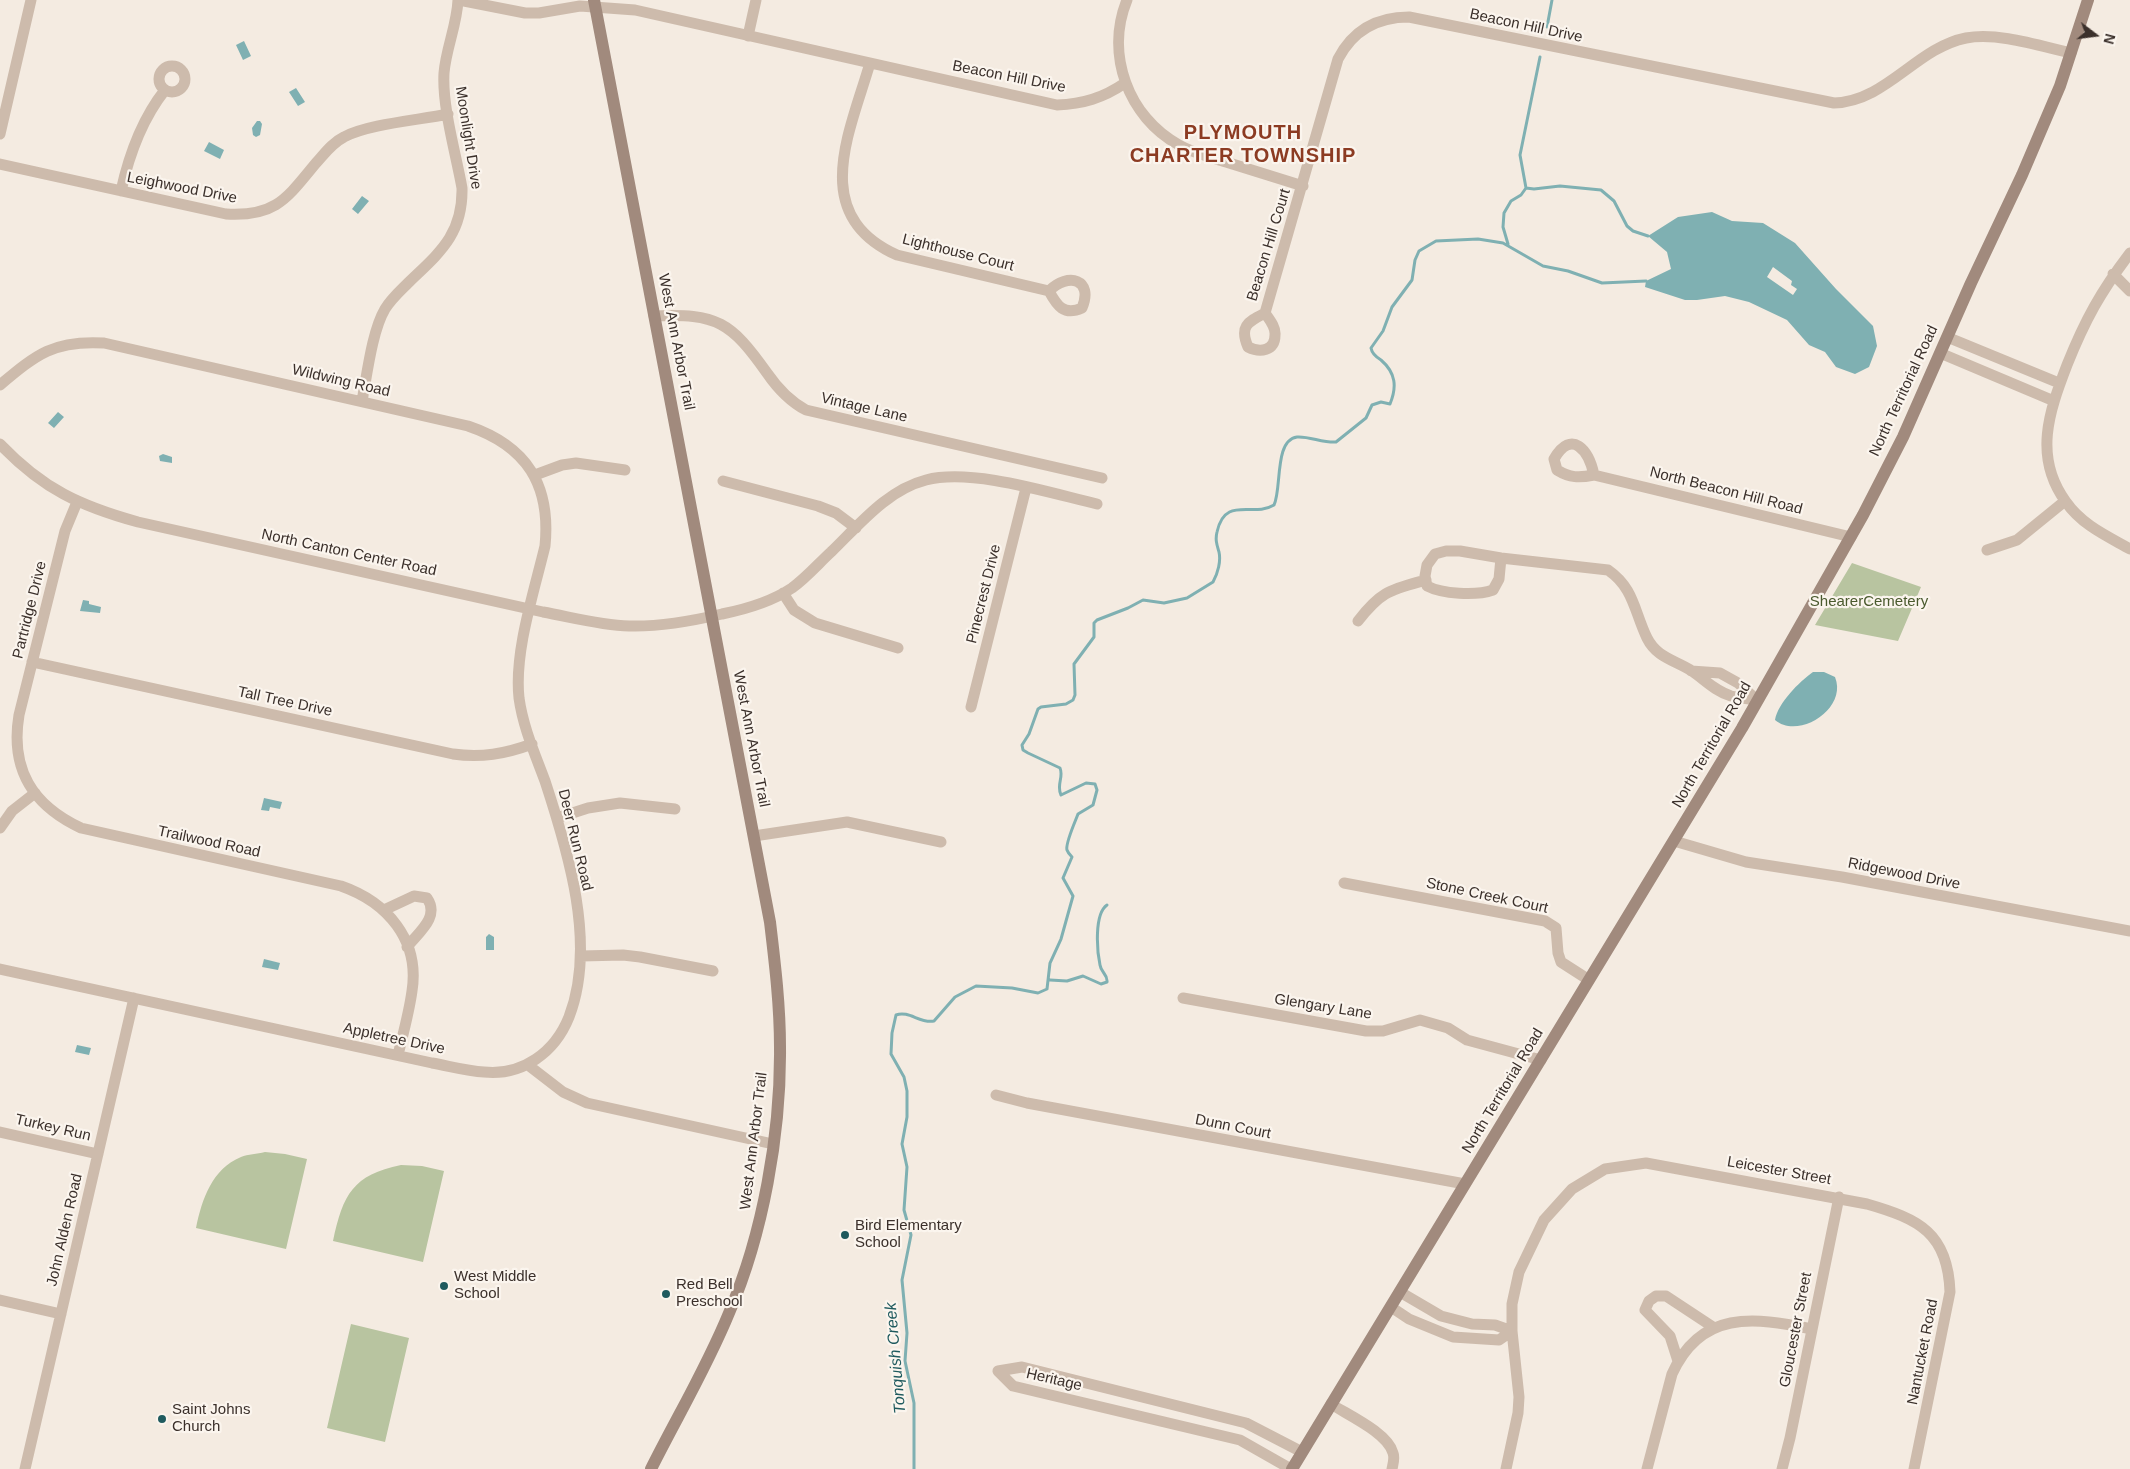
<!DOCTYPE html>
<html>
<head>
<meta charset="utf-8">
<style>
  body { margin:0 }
  #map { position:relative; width:2130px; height:1469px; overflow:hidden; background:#f4ebe1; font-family:Helvetica,sans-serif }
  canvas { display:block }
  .north { position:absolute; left:2070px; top:10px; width:50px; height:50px; -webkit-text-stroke:4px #fbf5ee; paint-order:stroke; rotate:105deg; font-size:14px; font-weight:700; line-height:20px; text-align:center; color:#3b302b }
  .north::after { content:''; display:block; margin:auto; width:18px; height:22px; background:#3b302b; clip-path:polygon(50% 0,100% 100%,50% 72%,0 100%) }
</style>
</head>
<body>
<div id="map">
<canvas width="2130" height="1469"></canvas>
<div class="north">N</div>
</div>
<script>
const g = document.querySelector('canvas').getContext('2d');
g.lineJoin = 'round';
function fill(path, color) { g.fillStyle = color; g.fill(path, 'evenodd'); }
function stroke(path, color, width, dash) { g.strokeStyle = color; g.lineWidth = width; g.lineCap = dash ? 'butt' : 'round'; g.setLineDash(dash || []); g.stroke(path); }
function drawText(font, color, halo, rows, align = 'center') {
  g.font = font + ' Helvetica,sans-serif'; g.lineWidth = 4.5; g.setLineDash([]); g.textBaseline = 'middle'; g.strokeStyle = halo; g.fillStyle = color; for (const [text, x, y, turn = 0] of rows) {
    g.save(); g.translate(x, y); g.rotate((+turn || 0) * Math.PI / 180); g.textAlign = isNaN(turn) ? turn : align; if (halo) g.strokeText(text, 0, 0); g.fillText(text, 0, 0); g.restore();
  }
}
fill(new Path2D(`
  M1852 563 1921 587 1898 641 1815 625Z
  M265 1152 285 1154 307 1159 286 1249 196 1228C202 1199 212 1169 241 1157 248 1154 257 1154 265 1152Z
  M401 1165 422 1166 444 1171 423 1262 333 1241C343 1194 353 1175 401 1165Z
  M351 1324 409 1338 385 1442 327 1428Z`), '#b8c4a0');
fill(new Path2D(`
  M244 41 251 56 243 60 236 45Z
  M296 88 305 102 298 106 289 92Z
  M257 121H260L262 124 260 135 256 137 253 135 252 128Z
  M209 142 224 150 220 159 204 151Z
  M362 196 369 201 358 214 352 209Z
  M1712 212 1732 221 1763 223 1795 243 1836 289 1873 326 1877 346 1869 367 1855 374 1836 367 1825 352 1809 345 1787 320 1749 302 1725 296 1697 300H1685L1645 287 1646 281 1671 269 1667 252 1648 236 1678 217ZM1773 267 1792 281 1791 285 1797 289 1793 295 1767 277Z
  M58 412 64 417 54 428 48 423Z
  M163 454 172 457V463L160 461 159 456Z
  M83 600 89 601V604L101 607 100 613 80 611Z
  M1813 672H1824L1835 677C1848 709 1798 740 1775 720 1778 703 1799 682 1813 672Z
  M264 798 282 802 280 809 270 807 269 811 261 810Z
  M489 934 494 937V950H486V937Z
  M264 959 280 963 278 970 262 967Z
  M77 1045 91 1048 89 1055 75 1052Z`), '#7fb0b2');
stroke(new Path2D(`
  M1547 27 1552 0
  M1526 188 1534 189 1560 186 1601 190 1614 201 1627 226 1633 231 1648 236
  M1508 244 1503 227 1504 213 1511 201 1521 195 1526 188 1520 155 1540 57
  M1050 980 1067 981 1083 976 1101 984 1107 982C1108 974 1101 973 1100 965 1097 951 1094 914 1107 905
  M914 1469V1403L905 1361 907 1333 902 1280 911 1235 904 1210 907 1167 902 1144 907 1117V1091L904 1077 891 1054 892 1033 896 1015C909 1010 920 1024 934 1021L955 997 976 986 1012 988 1038 993 1047 989 1050 963 1061 939 1073 896 1063 878 1072 857C1070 855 1068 853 1067 850 1065 844 1075 822 1078 814L1093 805 1097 790 1095 784 1086 783 1061 795C1056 785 1064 777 1060 768L1028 753 1023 750 1022 745 1029 734 1038 709 1041 707 1066 704 1073 700 1075 695 1074 664 1094 637V623L1097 620 1128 608 1143 600 1164 603 1187 598 1213 582C1218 573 1221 561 1219 552 1217 545 1215 540 1217 532 1225 495 1253 518 1274 505 1282 489 1274 440 1297 437 1309 436 1323 443 1336 442L1366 418 1372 405 1381 402 1390 404C1397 387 1396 373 1381 360 1376 357 1372 354 1371 348L1383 331 1392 307 1412 280 1415 260 1419 251 1436 241 1478 239 1503 243 1543 266 1568 271 1602 283 1646 281`), '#7fb0b2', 3);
stroke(new Path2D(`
  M459 0 525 13H539L580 6 635 10 1057 105C1083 104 1103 98 1125 83
  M1127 0C1105 54 1128 117 1179 145 1193 153 1210 157 1226 162 1251 170 1277 178 1303 186
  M748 36 756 0
  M870 63C850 132 808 215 897 255L1049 291C1057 306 1064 316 1082 308 1094 279 1068 272 1049 291
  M159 79a13 13 0 1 1 26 0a13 13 0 1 1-26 0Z
  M0 134 31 0
  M0 164 226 214C276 217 287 198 316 163 325 153 332 143 344 137 368 124 420 120 448 114
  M121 191C129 155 142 119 165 90
  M2130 253C2101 291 2085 320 2067 365 2049 412 2033 457 2066 502 2082 525 2107 536 2130 549
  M2113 274 2130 291
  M1265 313C1269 319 1276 327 1275 335 1275 351 1260 353 1248 347 1239 326 1248 322 1265 313L1338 59C1353 30 1377 17 1409 17L1834 103C1887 101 1916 48 1966 38 1998 32 2040 46 2071 53
  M654 316C717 313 731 322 767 373 778 389 789 401 806 410L1102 478
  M1947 337 2059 383
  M1940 353 2054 401
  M0 385C37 354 54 340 104 343L468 426C527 446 551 485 545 546 534 592 514 652 519 698 523 727 535 754 545 781 568 851 597 945 569 1017 555 1052 523 1076 484 1072 467 1071 449 1066 432 1063L0 969
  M362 401C367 375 372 331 385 309 391 299 400 291 408 283 439 253 463 235 462 188 456 154 442 107 444 73 446 48 457 25 458 0
  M0 444C43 489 80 506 138 522L543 612C571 617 600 625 629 626 660 627 692 621 722 614 747 609 771 602 792 588 806 578 819 563 831 552 859 525 887 490 926 480 972 468 1050 493 1097 504
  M535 475 562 465 576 463 625 470
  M1594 475C1589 451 1572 428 1554 459L1557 470C1570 478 1579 478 1594 475L1851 537
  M723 481 818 506 836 513 856 528
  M77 502 65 531 19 715C10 769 32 805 81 828L341 886C387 902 420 940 412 991 409 1013 403 1034 398 1055
  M1987 550 2017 540 2065 501
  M1501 558 1499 579 1493 590C1476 596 1442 594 1427 586L1425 576 1427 565 1435 554 1446 551H1460L1501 558 1608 570C1634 588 1634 611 1647 638 1657 658 1675 660 1692 671 1705 680 1715 691 1731 696 1739 698 1749 699 1757 700
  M783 593 794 610 815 623 898 648
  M1358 621C1381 591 1390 590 1426 580
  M32 662 453 754C481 758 505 754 532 744
  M1691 671 1720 673 1738 683 1757 700
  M971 707 1026 488
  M557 818 588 808 620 803 675 809
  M0 828 12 811 35 793
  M754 836 847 822 941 842
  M1674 841 1746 862 1842 877 2130 931
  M1344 883 1545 921 1556 928 1558 953 1561 962 1589 980
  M384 910 414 896 427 898C440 917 419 932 407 947
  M581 956 623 955 640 957 713 971
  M1183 998 1366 1031H1383L1420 1020 1448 1028 1467 1040 1541 1060
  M528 1065 563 1092 587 1103 773 1144
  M996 1095 1027 1103 1465 1184
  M0 1132 98 1154
  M1400 1292 1441 1316 1472 1324 1495 1325 1512 1331
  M0 1300 61 1314
  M1391 1307 1409 1319 1453 1337 1499 1340 1512 1331
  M1678 1361 1670 1336 1645 1310 1649 1301 1656 1296H1666L1713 1327
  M998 1371 1022 1367 1246 1423 1302 1452
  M998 1371 1013 1386 1240 1440 1291 1469
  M1331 1404C1348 1415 1388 1433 1393 1453 1395 1458 1393 1464 1392 1469
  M25 1469 134 998
  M1506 1469 1518 1413 1519 1397 1512 1331V1304L1519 1272 1544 1220 1572 1189 1605 1169 1646 1163 1867 1204C1919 1219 1948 1233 1950 1292L1914 1469
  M1647 1469 1672 1374C1701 1310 1753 1317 1812 1329
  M1782 1469 1790 1438 1839 1197`), '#cdbbac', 11);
stroke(new Path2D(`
  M594 0 770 922C775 964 780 1005 780 1047 781 1133 763 1234 729 1313 707 1367 677 1417 651 1469
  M1292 1469 1742 728 1863 515 1903 437 1971 283 2022 175 2060 86 2088 0`), '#a18a7d', 12);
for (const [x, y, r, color] of [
  [845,1235,5,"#1f5a5e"],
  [444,1286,5,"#1f5a5e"],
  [666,1294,5,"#1f5a5e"],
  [162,1419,5,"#1f5a5e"]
]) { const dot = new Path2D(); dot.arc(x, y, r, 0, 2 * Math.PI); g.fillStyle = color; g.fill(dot); stroke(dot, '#fbf5ee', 2); }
drawText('15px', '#3b302b', '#fbf5ee', [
  ["Beacon Hill Drive",1526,26,12],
  ["Beacon Hill Drive",1009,77,11],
  ["Moonlight Drive",468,138,81],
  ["Leighwood Drive",182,188,11],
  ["Beacon Hill Court",1269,245,-73],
  ["Lighthouse Court",958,253,14],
  ["West Ann Arbor Trail",676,342,79],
  ["Wildwing Road",341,381,13],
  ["North Territorial Road",1904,391,-65],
  ["Vintage Lane",864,408,13],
  ["North Beacon Hill Road",1726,491,14],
  ["North Canton Center Road",349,553,12],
  ["Pinecrest Drive",984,594,-76],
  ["Partridge Drive",30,610,-76],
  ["Tall Tree Drive",285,702,12],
  ["West Ann Arbor Trail",751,739,79],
  ["North Territorial Road",1712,745,-60],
  ["Deer Run Road",575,840,76],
  ["Trailwood Road",209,842,12],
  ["Ridgewood Drive",1904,874,11],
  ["Stone Creek Court",1487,896,12],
  ["Glengary Lane",1323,1007,9],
  ["Appletree Drive",394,1039,12],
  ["North Territorial Road",1503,1091,-59],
  ["Dunn Court",1233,1127,11],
  ["Turkey Run",53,1128,13],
  ["West Ann Arbor Trail",754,1141,-83],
  ["Leicester Street",1779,1171,10],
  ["John Alden Road",65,1230,-77],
  ["Gloucester Street",1796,1330,-79],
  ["Nantucket Road",1923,1352,-79],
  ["Heritage",1054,1380,13]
]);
drawText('15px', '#4a5a2e', '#fbf5ee', [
  ["ShearerCemetery",1869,602]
]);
drawText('15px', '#3b302b', '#fbf5ee', [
  ["Bird Elementary",855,1226],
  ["School",855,1243],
  ["West Middle",454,1277],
  ["School",454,1294],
  ["Red Bell",676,1285],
  ["Preschool",676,1302],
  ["Saint Johns",172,1410],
  ["Church",172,1427]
], 'left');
drawText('italic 16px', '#1f5a5e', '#fbf5ee', [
  ["Tonquish Creek",896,1358,-95]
]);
g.letterSpacing = '1px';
drawText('bold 20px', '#8c3b22', '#fbf5ee', [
  ["PLYMOUTH",1243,133],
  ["CHARTER TOWNSHIP",1243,156]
]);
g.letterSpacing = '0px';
</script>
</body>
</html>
